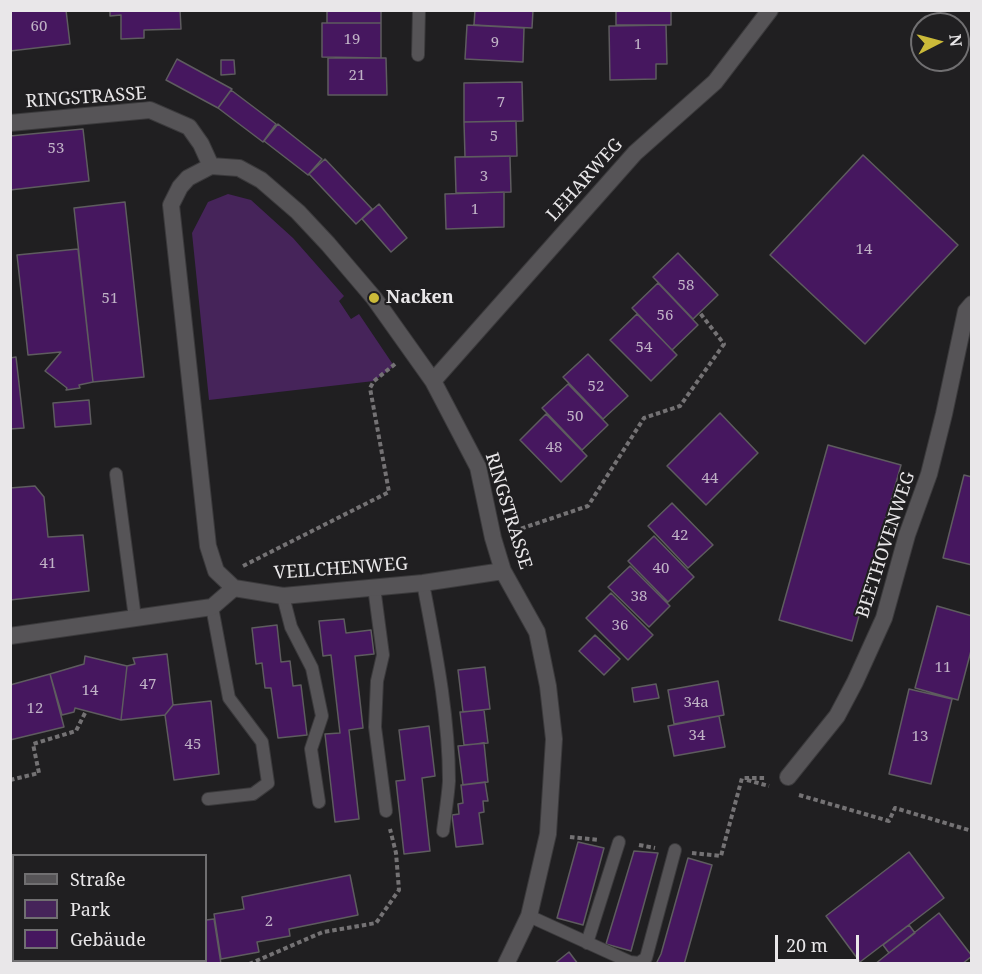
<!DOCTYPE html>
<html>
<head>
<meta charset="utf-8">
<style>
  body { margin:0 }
  #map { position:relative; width:982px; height:974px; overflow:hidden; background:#201f21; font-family:"Noto Serif",serif }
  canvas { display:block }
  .frame { position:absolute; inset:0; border:12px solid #e9e7e9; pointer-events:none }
  .legend { position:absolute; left:12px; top:854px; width:195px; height:108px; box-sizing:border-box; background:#201f21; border:2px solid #706f71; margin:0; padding:8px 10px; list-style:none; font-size:18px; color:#e9e7e9 }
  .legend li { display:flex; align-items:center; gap:12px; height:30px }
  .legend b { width:30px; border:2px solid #706f71 }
  .north { position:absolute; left:910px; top:12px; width:60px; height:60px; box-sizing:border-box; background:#201f21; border:2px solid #706f71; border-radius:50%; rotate:84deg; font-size:16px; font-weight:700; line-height:24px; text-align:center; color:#e9e7e9 }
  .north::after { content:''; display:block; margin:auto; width:21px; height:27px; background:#cbba39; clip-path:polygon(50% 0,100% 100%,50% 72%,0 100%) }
  .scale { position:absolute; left:775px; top:935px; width:84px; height:27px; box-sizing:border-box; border:3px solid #e9e7e9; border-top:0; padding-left:8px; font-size:18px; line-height:21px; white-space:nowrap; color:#e9e7e9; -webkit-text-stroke:4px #201f21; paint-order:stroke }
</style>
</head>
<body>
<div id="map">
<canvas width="982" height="974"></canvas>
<div class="frame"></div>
<ul class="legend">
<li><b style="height:8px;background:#565457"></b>Straße</li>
<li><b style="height:16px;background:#46245a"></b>Park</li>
<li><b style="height:16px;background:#46175f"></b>Gebäude</li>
</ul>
<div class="north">N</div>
<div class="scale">20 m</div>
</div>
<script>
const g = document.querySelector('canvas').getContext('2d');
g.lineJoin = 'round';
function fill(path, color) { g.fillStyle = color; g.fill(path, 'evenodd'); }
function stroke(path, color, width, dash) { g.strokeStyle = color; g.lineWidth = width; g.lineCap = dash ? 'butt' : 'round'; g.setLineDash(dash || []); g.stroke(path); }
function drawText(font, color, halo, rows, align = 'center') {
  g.font = font + ' "Noto Serif",serif'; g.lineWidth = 4.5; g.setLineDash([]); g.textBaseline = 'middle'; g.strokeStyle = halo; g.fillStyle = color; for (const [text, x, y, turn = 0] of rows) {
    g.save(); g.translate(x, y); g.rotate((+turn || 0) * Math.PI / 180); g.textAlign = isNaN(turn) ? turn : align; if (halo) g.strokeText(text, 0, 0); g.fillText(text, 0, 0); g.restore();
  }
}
fill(new Path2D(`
  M228 194 251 200 293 238 344 296 339 301 351 319 359 314 394 366 374 381 209 400 192 233 208 202Z`), '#46245a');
const building = new Path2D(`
  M10 10H66L70 44 10 51Z
  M110 10H180L181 29 144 30V38L121 39V15L110 16Z
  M327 10H381V23H327Z
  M475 10H533L532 28 474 25Z
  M616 10H671V25H616Z
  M322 23H381V58L322 57Z
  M467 25 524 28 523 62 465 59Z
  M666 25 667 64H656V79L610 80 609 26Z
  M328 58H386L387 95H328Z
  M177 59 232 89 218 108 166 80Z
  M221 60H234L235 74 221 75Z
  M522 82 523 121 464 122V83Z
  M231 90 276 124 263 142 218 108Z
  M516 121 517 156 465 157 464 122Z
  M278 124 322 159 308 175 264 141Z
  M83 129 89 181 10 190V136Z
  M863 155 958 245 865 344 770 255Z
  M510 156 511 192 456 193 455 157Z
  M325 159 372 209 356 224 309 174Z
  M504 192V227L446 229 445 194Z
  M125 202 144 377 93 382 74 208Z
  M379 204 407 238 391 252 362 219Z
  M78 249 93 382 79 385 80 388 66 390 67 388 45 371 61 352 28 355 17 255Z
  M678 253 718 295 693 319 653 277Z
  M658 283 698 325 672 350 632 308Z
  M637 314 677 355 651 381 610 340Z
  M588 354 628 396 603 419 563 377Z
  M16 357 24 428 10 429V358Z
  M568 384 608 425 582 450 542 408Z
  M89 400 91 424 55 427 53 403Z
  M720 413 758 453 706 505 667 466Z
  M546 414 587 456 561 482 520 440Z
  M828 445 901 465 852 641 779 620Z
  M964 475 972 477V565L943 558Z
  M35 486 44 497 48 537 83 535 89 591 10 600V488Z
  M672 503 713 545 688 568 648 526Z
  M654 536 694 577 668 602 628 561Z
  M630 566 670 606 649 627 608 587Z
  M611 593 653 635 628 660 586 618Z
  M937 606 972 616V647L958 700 915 688Z
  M344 619 346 633 371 630 374 654 355 656 363 728 349 730 359 819 335 822 325 734 340 733 331 655 323 656 319 621Z
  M277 625 281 662 290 661 293 686 301 685 307 735 278 738 271 688H265L262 663 256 664 252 628Z
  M595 635 620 659 604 675 579 651Z
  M167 654 173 705 165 715 121 720 127 666 135 664 133 658Z
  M85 656 127 666 121 720 75 708 74 712 62 715 50 674 84 664Z
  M485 667 490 709 463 712 458 670Z
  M50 674 64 727 10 740V685Z
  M718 681 724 715 674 724 668 690Z
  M656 684 659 698 634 702 632 688Z
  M909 689 952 699 931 784 889 774Z
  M211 701 219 774 174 780 165 715 173 705Z
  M484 710 488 743 464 745 460 712Z
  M719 716 725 747 674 756 668 726Z
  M429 726 435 776 422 778 430 851 404 854 396 781 405 780 399 730Z
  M484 743 488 782 463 785 458 746Z
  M485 782 488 801H483L484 812 479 813 483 844 456 847 452 815 459 814 458 804 463 803 461 785Z
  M578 842 604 848 583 925 557 918Z
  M634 851 658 853 631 951 606 944Z
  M909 852 944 898 860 962 826 916Z
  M688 858 712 865 685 961 684 964H656L661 954Z
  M14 864V906L10 907V865Z
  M350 875 358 915 289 929 290 936 257 942 259 952 221 959 214 914 244 909 242 897Z
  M939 913 972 956 962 964H875Z
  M214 919 221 964H125L124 960H206V920Z
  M909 925 915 933 889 953 883 945Z
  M569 952 578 964H554Z
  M71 960H124L125 964H71Z`);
fill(building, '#46175f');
stroke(building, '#5e5c5f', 1.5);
const service = new Path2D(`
  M418 55 419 10
  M116 474 135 618
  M423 583C435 647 449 714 449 781 448 797 445 815 443 831
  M374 587 383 655 377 681 375 727 386 811
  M283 596 291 627 312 668 322 716 311 749 319 802
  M208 799 253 794 268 783 262 742 229 698 212 607
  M529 916 630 962 639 963 646 958 675 850
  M587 943 619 842`);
const minor = new Path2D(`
  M10 123 150 110 189 127 201 144 211 166
  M433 381 635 153 715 82 770 10
  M234 588 216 571 208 546 171 205 180 187 188 178 211 166 239 168 261 180 298 212 328 244 374 298 433 381 478 467 493 538 503 571 537 632 548 686 554 739 548 834 529 916 506 964
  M10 636 212 607 234 588 283 596 423 583 503 571
  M788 777 837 716 855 682 884 618 907 535 929 474 944 414 966 311 972 304`);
stroke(service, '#3b3a3c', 14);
stroke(minor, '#3b3a3c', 18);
stroke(new Path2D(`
  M514 531 588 506 644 418 680 406 724 344 700 313
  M243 566 389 492 370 388 374 381 395 364
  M10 780 39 773 33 744 76 731 86 711
  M747 780 769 786
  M799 795 889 821 895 808 972 831
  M570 837 599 840
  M639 845 655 848
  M692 853 721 856 742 778H766
  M20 964H35
  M249 964 323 932 376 923 399 890 396 853 390 829`), '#747274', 4, [4.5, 3]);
stroke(service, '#565457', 12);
stroke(minor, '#565457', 16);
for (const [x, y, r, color] of [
  [374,298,6,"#cbba39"]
]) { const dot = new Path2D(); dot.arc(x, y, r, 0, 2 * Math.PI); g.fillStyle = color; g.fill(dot); stroke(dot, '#201f21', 2); }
drawText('15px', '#c0b3c6', null, [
  ["60",39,27],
  ["19",352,40],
  ["9",495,43],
  ["1",638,45],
  ["21",357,76],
  ["7",501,103],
  ["5",494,137],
  ["53",56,149],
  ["3",484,177],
  ["1",475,210],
  ["14",864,250],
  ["58",686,286],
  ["51",110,299],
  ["56",665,316],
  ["54",644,348],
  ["52",596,387],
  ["50",575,417],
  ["48",554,448],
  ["44",710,479],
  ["42",680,536],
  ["41",48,564],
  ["40",661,569],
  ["38",639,597],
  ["36",620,626],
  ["11",943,668],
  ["47",148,685],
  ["14",90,691],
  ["34a",696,703],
  ["12",35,709],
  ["34",697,736],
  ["13",920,737],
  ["45",193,745],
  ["2",269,922]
]);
drawText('18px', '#e9e7e9', '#201f21', [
  ["RINGSTRASSE",86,98,-4],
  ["LEHARWEG",585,180,-48],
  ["RINGSTRASSE",508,511,73],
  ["BEETHOVENWEG",886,545,-72],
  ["VEILCHENWEG",341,569,-4]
]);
drawText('bold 18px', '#e9e7e9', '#201f21', [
  ["Nacken",386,298]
], 'left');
</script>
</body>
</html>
